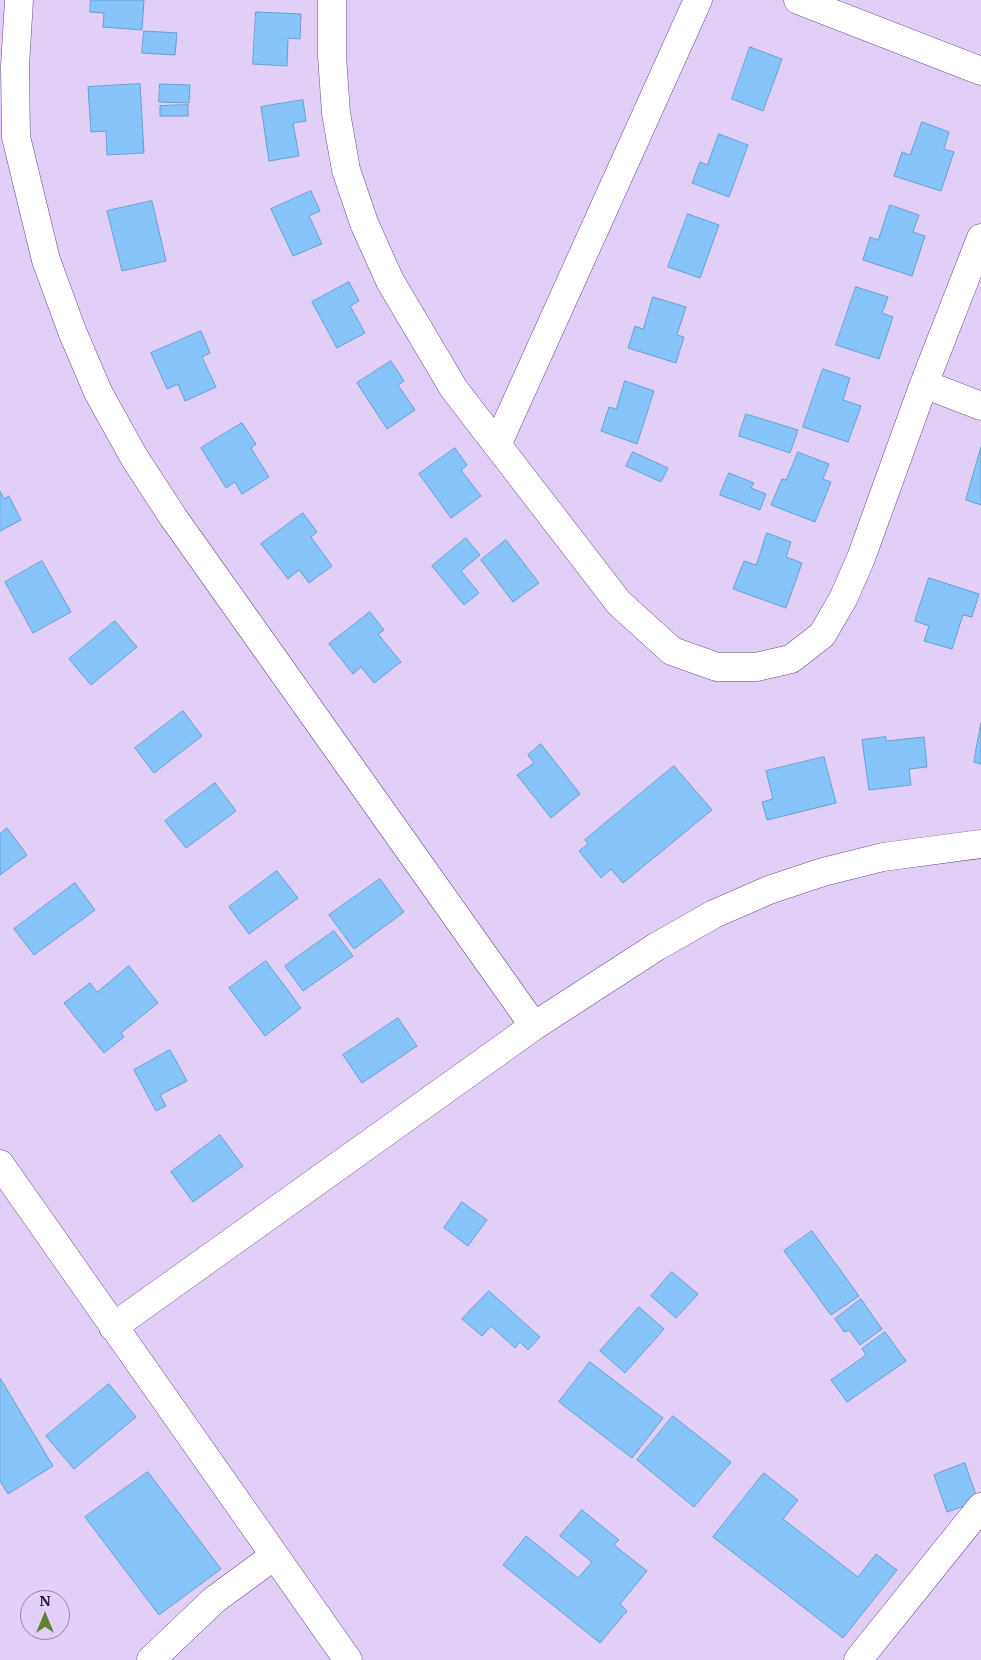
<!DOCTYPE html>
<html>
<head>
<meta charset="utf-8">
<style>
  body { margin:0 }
  #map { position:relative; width:981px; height:1660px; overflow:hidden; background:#e2cff8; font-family:Merriweather,serif }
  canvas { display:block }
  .north { position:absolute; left:20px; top:1590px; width:50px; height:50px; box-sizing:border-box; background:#e2cff8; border:1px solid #9584a7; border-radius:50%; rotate:0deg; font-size:14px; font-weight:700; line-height:20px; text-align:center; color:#21142d }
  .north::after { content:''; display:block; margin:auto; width:18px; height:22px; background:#647f33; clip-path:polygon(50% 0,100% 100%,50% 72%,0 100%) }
</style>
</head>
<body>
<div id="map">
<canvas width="981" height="1660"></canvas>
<div class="north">N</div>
</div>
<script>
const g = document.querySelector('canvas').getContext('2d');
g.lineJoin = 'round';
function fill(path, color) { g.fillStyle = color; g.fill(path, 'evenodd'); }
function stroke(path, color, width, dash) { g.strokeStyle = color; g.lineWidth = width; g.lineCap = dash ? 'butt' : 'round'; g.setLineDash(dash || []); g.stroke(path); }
const building = new Path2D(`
  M91 0H144L142 30 103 27 104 13 90 12Z
  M256 12 301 14 300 39 288 38 287 66 253 64Z
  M144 31 177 33 175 55 142 53Z
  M750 47 782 59 763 111 732 99Z
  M140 84 144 153 107 155 106 131 91 132 88 87Z
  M160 84 190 85 189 103 159 102Z
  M303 100 306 121 293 123 299 156 269 161 261 107Z
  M188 105V116H160V106Z
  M922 122 949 132 944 149 954 152 941 191 894 176 902 152 910 155Z
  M719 134 748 145 729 197 692 183 700 162 707 165Z
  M311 191 320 211 309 216 322 244 293 256 271 209Z
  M152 201 166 261 122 271 107 211Z
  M890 205 919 215 913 232 925 236 912 276 863 260 870 237 878 240Z
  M688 214 719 225 700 278 668 267Z
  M349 282 359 301 350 306 365 333 337 348 312 302Z
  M856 287 888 297 882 313 893 317 879 359 836 345Z
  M653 297 686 307 677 335 684 337 676 363 628 348 635 326 643 329Z
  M201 331 210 353 202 357 216 387 185 401 178 384 167 389 151 353Z
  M391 361 404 381 398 385 415 410 387 429 357 383Z
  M823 369 850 378 843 400 861 406 848 442 803 427Z
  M625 381 654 391 637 444 601 431 609 407 616 409Z
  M746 414 798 430 790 453 739 436Z
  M242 423 256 444 251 448 269 477 242 494 235 482 226 488 201 448Z
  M981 447V505L966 500Z
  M455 448 467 465 461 470 481 496 451 518 419 474Z
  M633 452 668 468 661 482 626 466Z
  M798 452 829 464 823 479 831 482 815 522 771 505 782 479 786 480Z
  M729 473 754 483 751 488 766 494 760 510 720 495Z
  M0 491 4 499 9 496 21 520 0 531Z
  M303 513 317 532 311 537 332 566 309 583 299 570 288 579 261 544Z
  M767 533 791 542 786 557 802 563 786 608 733 589 744 561 756 565Z
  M466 538 480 555 461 571 479 593 464 605 432 566Z
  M506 540 539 583 513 602 481 560Z
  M42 561 71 612 33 633 5 582Z
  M929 578 979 594 972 617 963 615 952 649 924 641 929 626 915 621Z
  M370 612 384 630 378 634 401 662 374 683 361 667 353 674 329 644Z
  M115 621 137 647 91 685 69 659Z
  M183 711 202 736 154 773 135 748Z
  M981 723V764L974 762Z
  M886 737V741L924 737 927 767 909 769 911 785 869 790 862 740Z
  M541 744 580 794 551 818 517 775 534 763 528 755Z
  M824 757 836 803 767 820 762 802 773 799 766 771Z
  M674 766 712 810 623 883 611 869 601 878 579 851 588 844 585 840Z
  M215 783 236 811 186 848 165 821Z
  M7 828 27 855 0 875V834Z
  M277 871 298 898 249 934 229 907Z
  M380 879 404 912 354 949 329 915Z
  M75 883 95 910 34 955 14 929Z
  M334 931 353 956 303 991 285 966Z
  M266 961 301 1008 265 1036 229 988Z
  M129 966 158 1003 121 1033 124 1037 104 1053 64 1003 90 983 97 992Z
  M398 1018 417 1046 362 1083 343 1055Z
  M170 1050 187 1081 160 1095 166 1106 156 1111 134 1070Z
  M220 1135 243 1166 193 1202 171 1172Z
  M462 1202 487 1220 468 1246 444 1228Z
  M812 1231 859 1296 831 1315 784 1251Z
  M672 1272 698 1294 676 1318 651 1296Z
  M489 1291 540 1337 528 1350 520 1342 515 1348 491 1326 482 1336 462 1319Z
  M861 1299 882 1329 860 1345 849 1330 844 1332 835 1319Z
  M639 1307 664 1329 625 1373 600 1351Z
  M885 1332 906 1361 847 1402 831 1380 866 1355 862 1349Z
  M590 1362 663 1418 632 1458 559 1402Z
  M0 1378 53 1466 8 1494 0 1481Z
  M109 1384 136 1417 74 1469 46 1436Z
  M673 1416 731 1462 694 1507 637 1460Z
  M965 1463 978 1501 947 1512 934 1475Z
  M148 1472 221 1569 159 1615 85 1517Z
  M764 1473 798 1500 783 1519 858 1577 876 1554 897 1570 843 1638 713 1537Z
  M582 1510 619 1540 614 1545 647 1571 620 1604 627 1611 600 1643 503 1565 526 1536 578 1578 592 1562 560 1536Z`);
fill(building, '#87c4f9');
stroke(building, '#65a0d4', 1);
const street = new Path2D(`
  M19 0 15 66 16 137 46 260 72 331 98 392 134 457 173 517 534 1026
  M332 0V56L336 113 346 170 364 223 390 281 454 389 619 603 672 651 717 667H756L791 659 822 635 843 599 861 558 924 384
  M798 0 981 71
  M981 238 924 384 981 406
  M497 445 698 0
  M0 1164 348 1660
  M113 1327 534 1026 656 947 714 914 769 890 823 872 883 857 981 844
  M151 1660 214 1600 274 1556
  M858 1660 981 1507`);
stroke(street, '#6b4e89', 29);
stroke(street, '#fff', 28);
</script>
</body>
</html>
